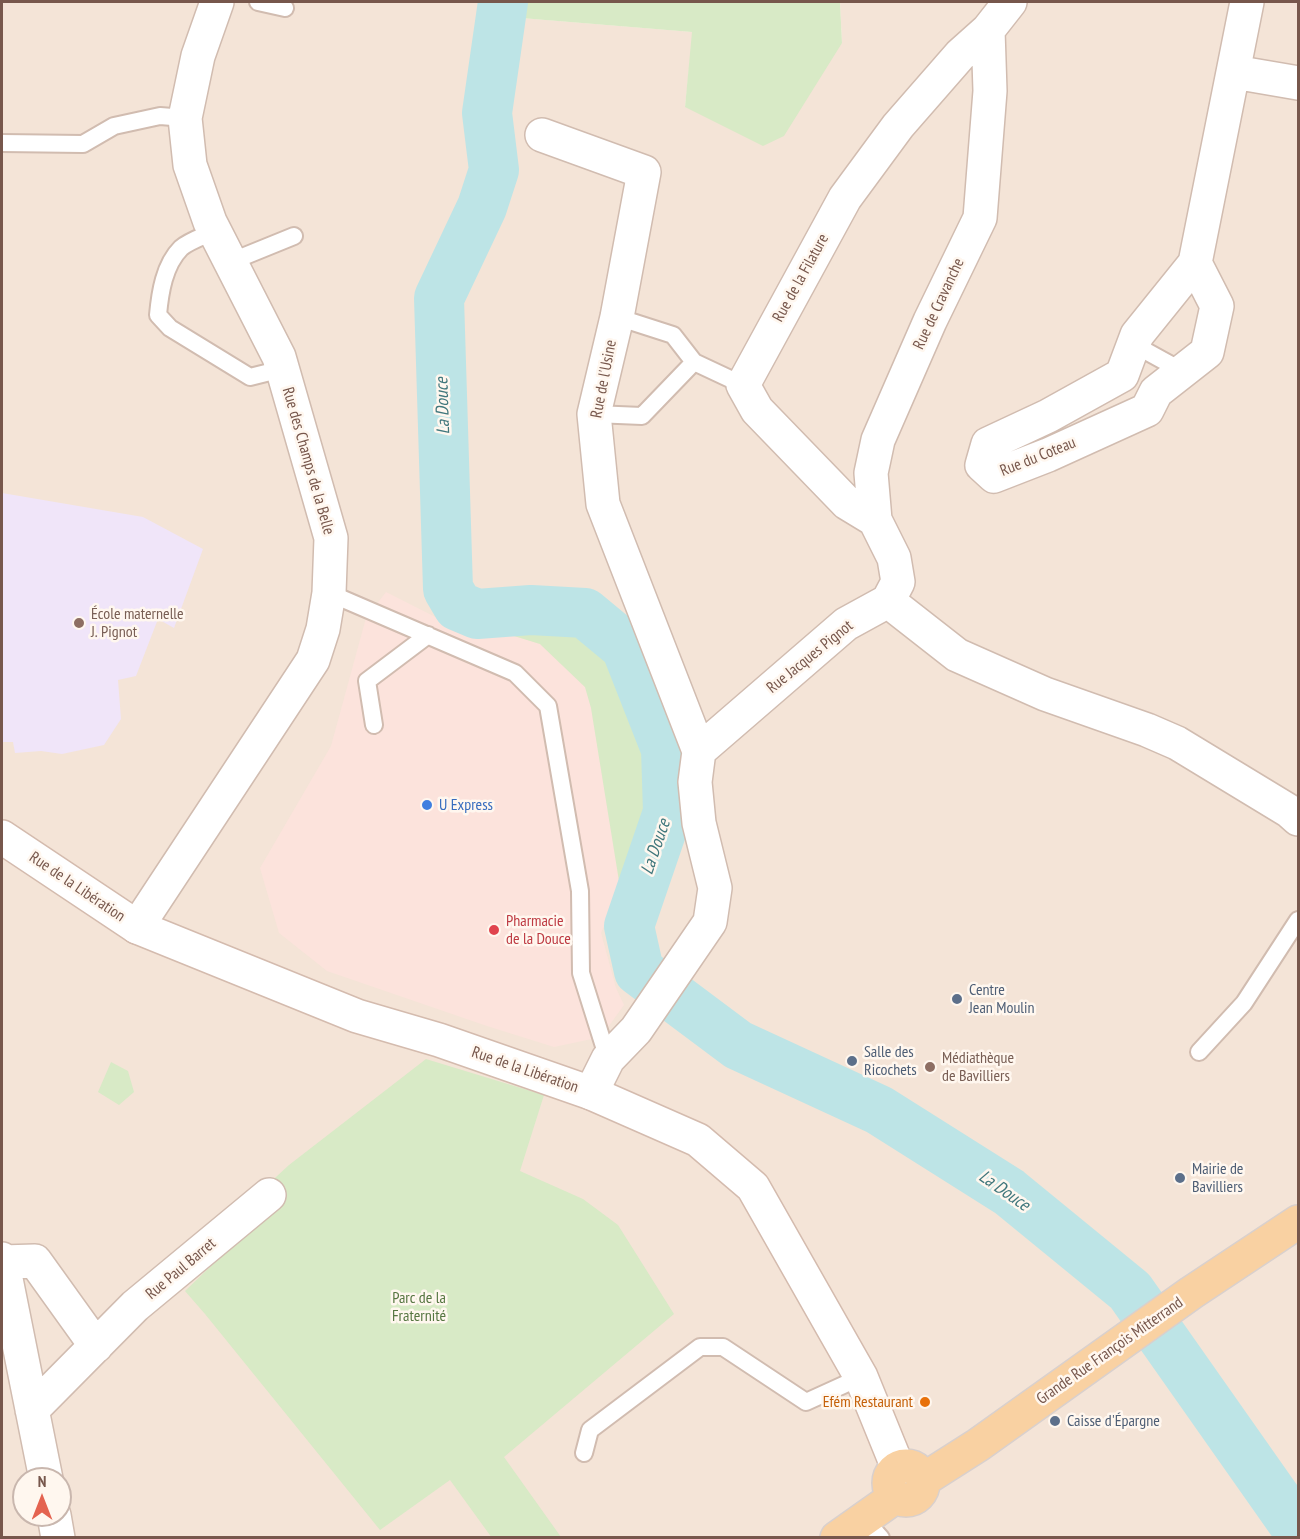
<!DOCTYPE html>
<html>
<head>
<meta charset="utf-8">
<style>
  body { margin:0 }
  #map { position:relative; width:1300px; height:1539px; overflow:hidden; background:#fcf3e8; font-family:"PT Sans Narrow",sans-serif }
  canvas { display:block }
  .frame { position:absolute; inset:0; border:3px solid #77574c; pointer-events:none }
  .north { position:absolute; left:12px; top:1467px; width:60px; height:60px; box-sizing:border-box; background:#fff7ef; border:2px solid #c9b7ae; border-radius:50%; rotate:0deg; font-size:16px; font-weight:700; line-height:24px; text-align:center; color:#77574c }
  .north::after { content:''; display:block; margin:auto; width:21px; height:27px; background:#e46350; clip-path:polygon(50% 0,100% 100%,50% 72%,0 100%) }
</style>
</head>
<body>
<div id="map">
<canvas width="1300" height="1539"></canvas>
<div class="frame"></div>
<div class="north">N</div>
</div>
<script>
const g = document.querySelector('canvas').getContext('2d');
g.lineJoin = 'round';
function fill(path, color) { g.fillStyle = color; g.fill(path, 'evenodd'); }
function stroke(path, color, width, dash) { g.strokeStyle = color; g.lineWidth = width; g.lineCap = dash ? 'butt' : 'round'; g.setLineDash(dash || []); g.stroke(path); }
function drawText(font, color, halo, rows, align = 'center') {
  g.font = font + ' "PT Sans Narrow",sans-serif'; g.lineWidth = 5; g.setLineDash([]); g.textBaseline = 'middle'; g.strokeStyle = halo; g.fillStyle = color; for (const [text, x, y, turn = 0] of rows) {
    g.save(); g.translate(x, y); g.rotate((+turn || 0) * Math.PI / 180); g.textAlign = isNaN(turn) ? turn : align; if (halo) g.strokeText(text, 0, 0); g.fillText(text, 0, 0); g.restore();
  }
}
fill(new Path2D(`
  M2 2H511L510 17 693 32 685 107 842 43 840 2H1298V1537L2 1538ZM24 1479H60V1515H24Z`), '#f4e4d7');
fill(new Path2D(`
  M386 592 459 629 485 627 540 644 585 687 591 707 620 887 601 933 616 988 624 1005 601 1037 554 1047 487 1026 327 971 279 933 260 868 331 746 366 618Z`), '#fce3dc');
fill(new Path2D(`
  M2 493 143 517 203 549 174 628 158 619 136 676 118 680 121 719 104 745 62 754 41 751 15 753 13 742H2Z`), '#f0e5f9');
fill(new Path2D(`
  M511 2H840L842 43 784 136 763 146 685 107 692 32 509 17Z
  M568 621 597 635 610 647C625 679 650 723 657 757 665 799 648 844 633 882L620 887 591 708 585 687 540 644 485 627Z
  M426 1059 544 1095 520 1171 583 1199 618 1225 674 1314 504 1457 561 1537 492 1538 450 1480 380 1530 205 1314 185 1291 236 1242 224 1225 289 1165Z
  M111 1062 128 1071 134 1092 119 1105 98 1092Z`), '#d8eac6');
stroke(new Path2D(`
  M503 2 487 113 494 170 482 207 439 298 448 589 458 606 477 614 531 610 585 613 626 647 666 749 668 812 629 926 639 971 738 1045 879 1110 1009 1192 1130 1291 1298 1530`), '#bde4e6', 50);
const lane = new Path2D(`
  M258 2 285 8
  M2 143 83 144 114 126 160 116 185 118
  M215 231C204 236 189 241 181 248 164 265 160 293 158 315L170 328 250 377 282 369
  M230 262 294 236
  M617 317 673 335 694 362
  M1133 344 1184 372
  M594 414 642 416 694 362 743 385
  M329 593 515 673 548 706 580 891 581 973 608 1059
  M374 725 367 681 428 635
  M1199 1052 1244 1003 1298 920
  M584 1453 590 1430 700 1347H723L806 1402 861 1377
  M863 1518 881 1538`);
const street = new Path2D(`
  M1234 72 1298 83
  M542 135 644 172 617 317 594 414 603 504 699 751
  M1195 263 1217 306 1207 352 1156 392 1147 410 1048 455 994 476 982 465 988 444 1048 416 1122 375 1137 335 1195 263 1247 2
  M875 520 847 503 757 410 743 385 845 198 898 126 960 55 988 30 1010 2
  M888 601 898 582 894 558 875 520 871 473 878 440 930 321 980 218 990 91 988 30
  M888 601 957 655 1045 694 1147 730 1177 743 1289 811 1298 819
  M137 927 313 660 323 629 329 593 331 538 279 357 210 222 190 165 185 118 198 56 217 2
  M591 1093 608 1059 636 1030 710 922 715 888 699 823 695 782 699 751 846 624 888 601
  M2 1259 46 1479
  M2 1262 35 1261 96 1346
  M32 1410 135 1306 269 1195
  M54 1515 58 1538`);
const secondary = new Path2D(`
  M2 837 137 927 357 1016 439 1040 591 1093 698 1140 753 1187 861 1377 898 1468`);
const primary = new Path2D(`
  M889 1483a17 17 0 1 1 34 0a17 17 0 1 1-34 0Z
  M923 1480 978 1445 1191 1293 1298 1222
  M837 1538 895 1497`);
stroke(lane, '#d1bcb0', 20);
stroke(street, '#d1bcb0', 36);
stroke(secondary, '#d4bbae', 36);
stroke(primary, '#d9d0cd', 36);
stroke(lane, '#fff', 16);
stroke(street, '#fff', 33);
stroke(secondary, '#fff', 33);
stroke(primary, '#f9d1a2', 33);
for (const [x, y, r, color] of [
  [79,623,6,"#8d6e63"],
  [427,805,6,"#3f7fe0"],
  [494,930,6,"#e0444e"],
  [957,999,6,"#5c6f8a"],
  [852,1061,6,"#5c6f8a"],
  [930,1067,6,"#8d6e63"],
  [1180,1178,6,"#5c6f8a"],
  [925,1402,6,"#e8710a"],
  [1055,1421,6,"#5c6f8a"]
]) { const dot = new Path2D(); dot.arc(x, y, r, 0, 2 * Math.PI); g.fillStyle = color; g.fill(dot); stroke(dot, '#fff7ef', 2); }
drawText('16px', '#77574c', '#fff7ef', [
  ["Rue de la Filature",801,278,-61],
  ["Rue de Cravanche",939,304,-65],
  ["Rue de l'Usine",604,379,-79],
  ["Rue du Coteau",1038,457,-22],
  ["Rue des Champs de la Belle",308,461,74],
  ["Rue Jacques Pignot",810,657,-39],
  ["Rue de la Libération",77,887,34],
  ["Rue de la Libération",525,1070,19],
  ["Rue Paul Barret",181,1269,-40],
  ["Grande Rue François Mitterrand",1110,1351,-35]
]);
drawText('16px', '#785e54', '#fff7ef', [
  ["École maternelle",91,614],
  ["J. Pignot",91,632],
  ["Médiathèque",942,1058],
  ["de Bavilliers",942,1076]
], 'left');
drawText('16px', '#366cbe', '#fff7ef', [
  ["U Express",439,805]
], 'left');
drawText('16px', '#be3a42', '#fff7ef', [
  ["Pharmacie",506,921],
  ["de la Douce",506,939]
], 'left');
drawText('16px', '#4e5e75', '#fff7ef', [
  ["Centre",969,990],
  ["Jean Moulin",969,1008],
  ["Salle des",864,1052],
  ["Ricochets",864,1070],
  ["Mairie de",1192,1169],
  ["Bavilliers",1192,1187],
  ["Caisse d'Épargne",1067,1421]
], 'left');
drawText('16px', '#567641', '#fff7ef', [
  ["Parc de la",419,1298],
  ["Fraternité",419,1316]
]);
drawText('16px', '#c56008', '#fff7ef', [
  ["Efém Restaurant",913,1402]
], 'right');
drawText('italic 18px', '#40777c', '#fff7ef', [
  ["La Douce",443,406,-92],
  ["La Douce",656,847,-71],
  ["La Douce",1004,1191,35]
]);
</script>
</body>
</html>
